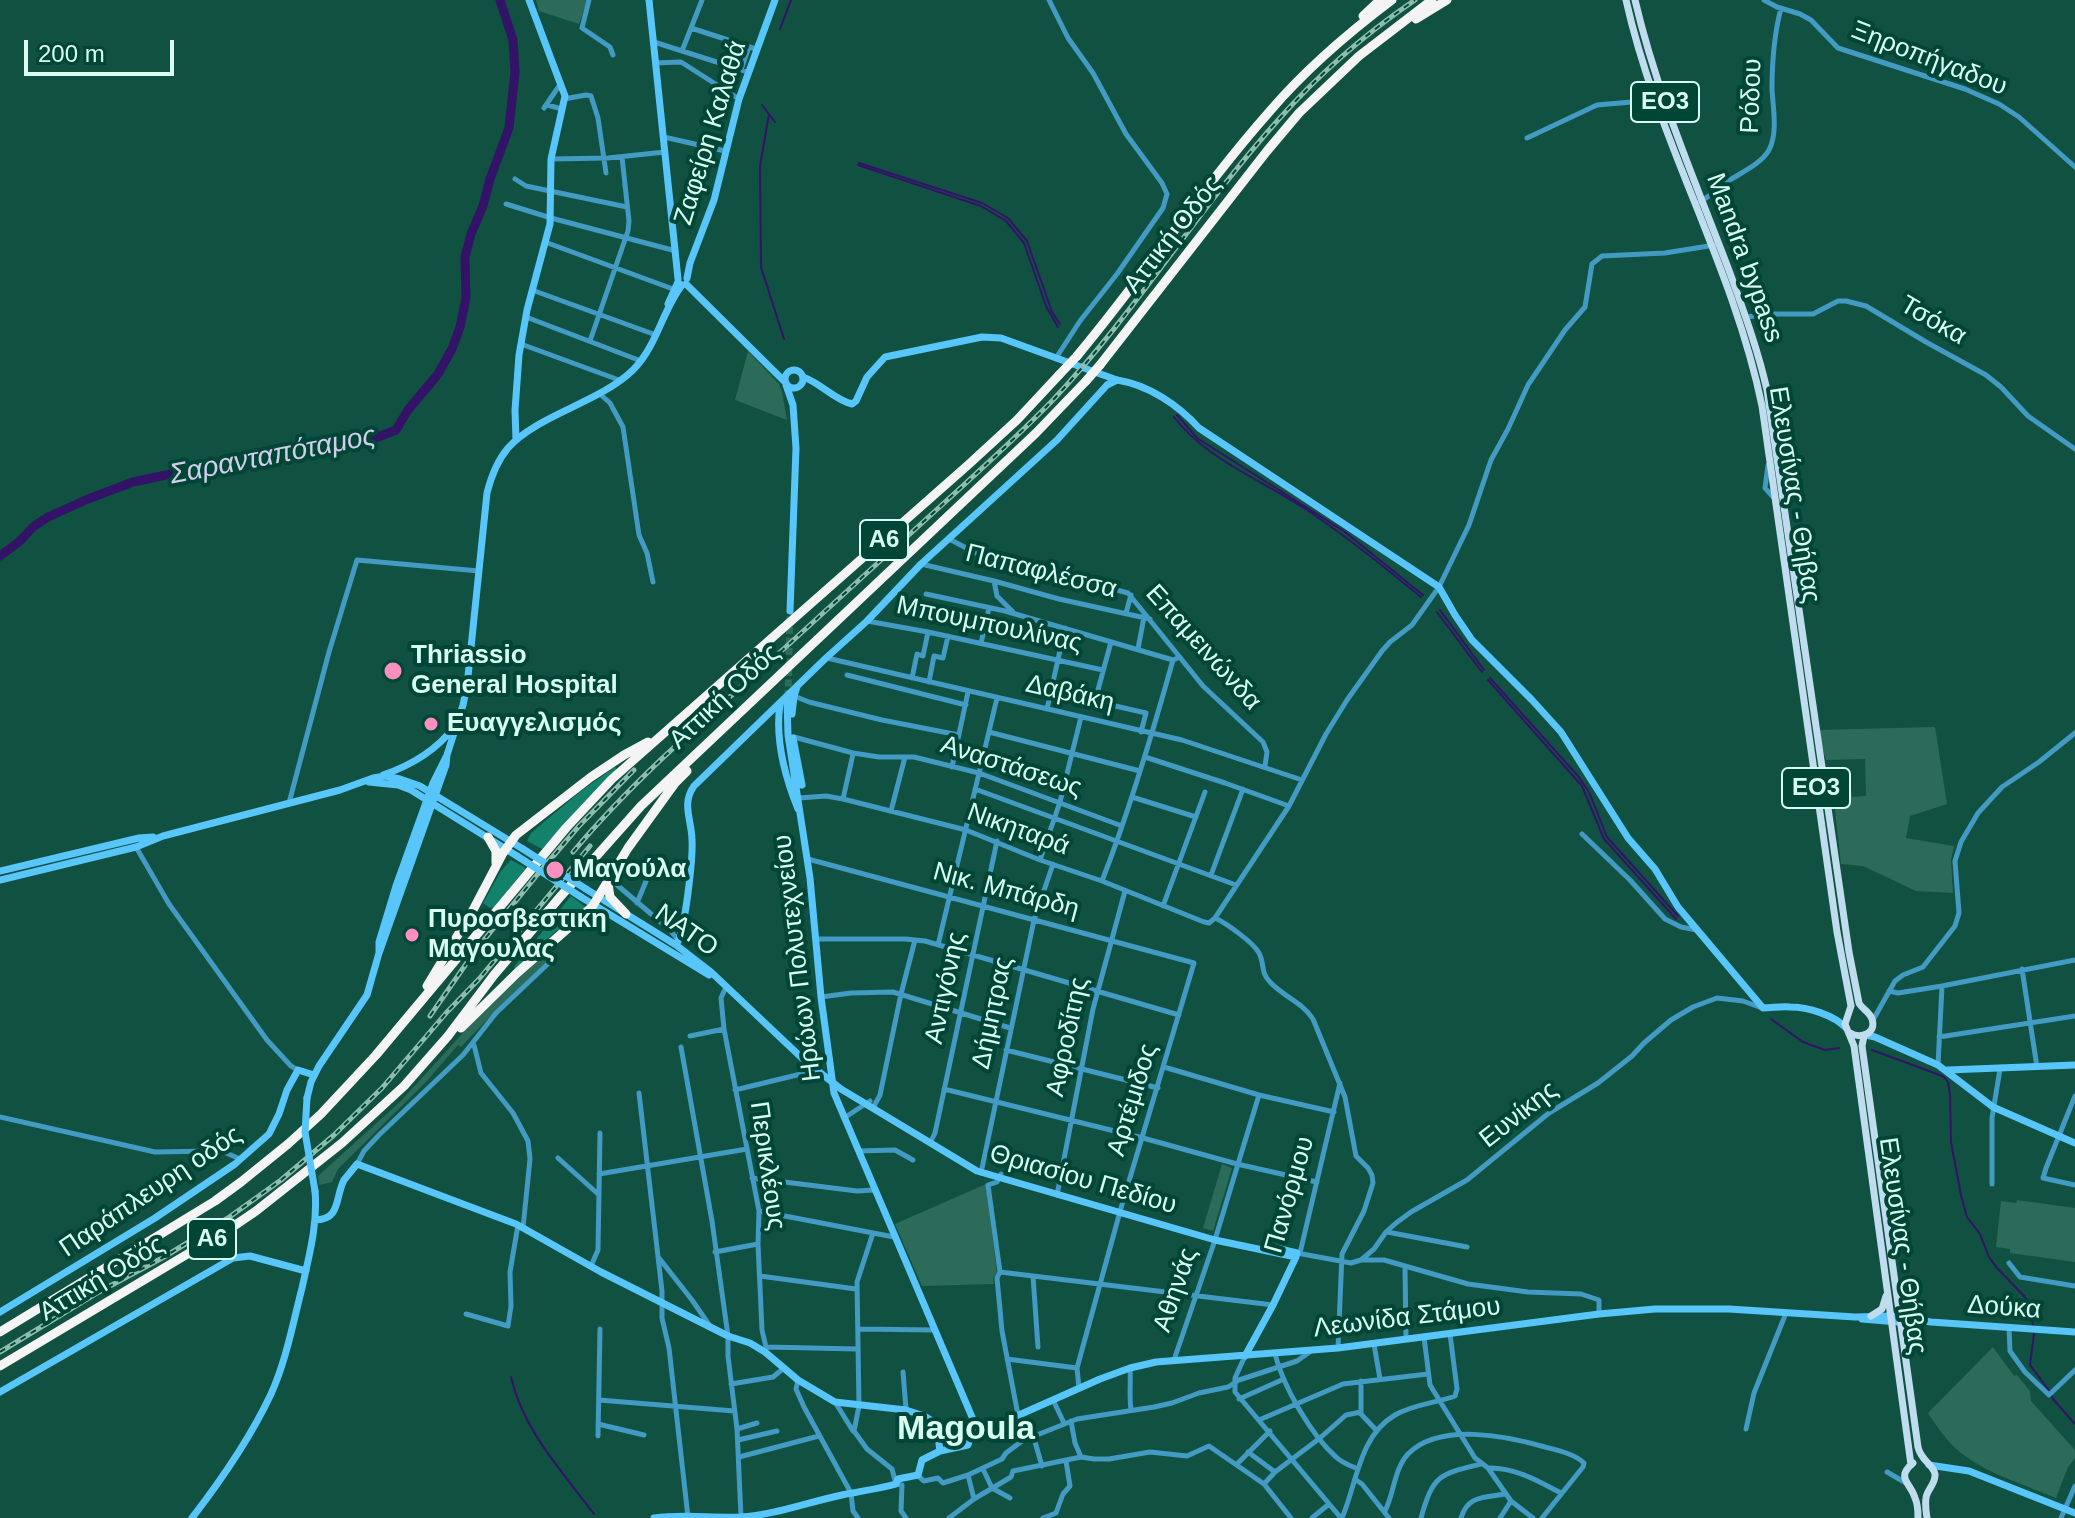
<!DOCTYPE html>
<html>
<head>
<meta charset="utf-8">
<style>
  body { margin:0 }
  #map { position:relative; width:2075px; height:1518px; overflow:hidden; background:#115141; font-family:Arial,sans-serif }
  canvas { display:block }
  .scale { position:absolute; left:24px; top:40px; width:150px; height:36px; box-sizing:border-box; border:4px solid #d8fef1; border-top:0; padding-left:10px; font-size:24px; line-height:28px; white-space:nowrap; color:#d8fef1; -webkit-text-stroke:6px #004637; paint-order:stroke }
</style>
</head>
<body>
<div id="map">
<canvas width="2075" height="1518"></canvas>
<div class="scale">200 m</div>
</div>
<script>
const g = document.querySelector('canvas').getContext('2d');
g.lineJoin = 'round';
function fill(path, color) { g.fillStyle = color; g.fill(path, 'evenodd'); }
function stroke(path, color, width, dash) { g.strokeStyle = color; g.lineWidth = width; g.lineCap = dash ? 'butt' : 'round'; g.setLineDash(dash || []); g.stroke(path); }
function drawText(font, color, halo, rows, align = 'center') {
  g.font = font + ' Arial,sans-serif'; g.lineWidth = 8; g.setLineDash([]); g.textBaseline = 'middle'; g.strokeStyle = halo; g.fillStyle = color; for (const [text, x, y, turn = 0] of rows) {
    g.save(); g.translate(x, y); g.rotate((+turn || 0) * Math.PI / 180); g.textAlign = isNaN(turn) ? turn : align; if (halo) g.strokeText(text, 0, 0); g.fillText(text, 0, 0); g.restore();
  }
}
fill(new Path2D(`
  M536 0H587L579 24 539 11Z
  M748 351 779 384 782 392 787 420 735 400Z
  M1935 727 1947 804 1910 816 1906 838 1954 846 1951 860 1953 893 1916 891 1863 866 1841 864 1835 810 1831 801 1830 790 1851 789 1852 797 1866 796 1865 759 1826 760 1817 730Z
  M553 948V955L551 959 503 1003 461 1047 458 1045 426 1082 338 1169 332 1182 319 1185 318 1176 400 1102 473 1022 525 971Z
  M1222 1164 1232 1168 1213 1231 1203 1228Z
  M986 1184 997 1274 993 1278 994 1284 922 1286 895 1224Z
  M2017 1200 2075 1208V1262L2010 1253V1249L1996 1247 2001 1201 2016 1203Z
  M1993 1347 2014 1376 2017 1375 2030 1391 2031 1401 2075 1450V1458L2068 1467 2056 1498C2026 1485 1991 1475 1965 1456 1949 1445 1938 1428 1928 1413Z`), '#2c6b59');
fill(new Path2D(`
  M615 767 617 770 542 849 527 841 531 833 581 791Z
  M511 860 526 868 494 907 490 908 483 903 501 871Z
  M571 896 585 907 563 928 556 931 516 969 514 967Z`), '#12836a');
stroke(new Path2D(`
  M780 29 791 0
  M762 105 775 122
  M769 114 760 166 761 267 784 339
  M859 163 982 203 1008 218 1027 241 1052 312 1060 324
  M858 165 981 206 1006 221 1024 243 1046 306 1058 327
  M1177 415 1197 438 1345 532 1423 595
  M1174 417C1205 458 1261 480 1304 508 1345 535 1383 566 1421 597
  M1440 610 1484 670
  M1437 612 1482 672
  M1490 678 1578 776 1589 792 1607 837 1678 916
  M1488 680 1582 786 1604 839 1676 919
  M1771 1019 1803 1042 1825 1050 1839 1048
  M1872 1050 1937 1074 1944 1077 1948 1082 1950 1095 1951 1142 1961 1195 1967 1217 1980 1234 1989 1257 1996 1267 2025 1297 2029 1305 2033 1325
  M2034 1334 2030 1365 2048 1389 2053 1399 2075 1424
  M511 1377C523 1430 562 1471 594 1514`), '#321368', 2);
stroke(new Path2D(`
  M0 556 20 541 33 527 48 517 88 499 133 482 171 474 224 471 262 462 332 439H373L396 430 408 410 438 374 452 349 460 327 466 298 465 257 471 234 483 206 490 179 509 128 515 72 513 40 500 0`), '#321368', 9);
stroke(new Path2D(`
  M788 697 790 611`), '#2f6b5b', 7, [7, 3.5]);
stroke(new Path2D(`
  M589 0 582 28 610 47 613 55
  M1049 0 1068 38 1093 73 1126 134 1162 183 1167 194 1163 208 1117 274 1080 321 1056 358
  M1764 0 1777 7 1800 14 1811 20 1838 48 1965 89 1999 104 2019 117 2075 167
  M691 28 756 49
  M654 42 748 72
  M682 51 702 0
  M655 63 681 62 739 99
  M741 70 749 47
  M564 99 586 95 591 96 598 118 606 173
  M547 105 562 109
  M544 108 561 83
  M664 137 725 151
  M1527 138 1597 105 1655 100
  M551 159 608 158 665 152
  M515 179 526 186 627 207
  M1699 202C1711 196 1719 188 1730 180 1742 172 1761 164 1769 150 1778 133 1773 108 1772 89 1772 61 1774 35 1781 8
  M506 204 551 218 676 251
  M545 242 673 289
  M532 290 656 335
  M526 317 641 361
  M1747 317 1768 314H1813L1838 301H1846L1866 306 1926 342 1986 375 2001 387 2028 416 2075 449
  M590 341 628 231 629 221 622 157
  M521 344 619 380
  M600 394 610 403 623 427 639 535 647 553 653 582
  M1768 465 1765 488 1775 499
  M949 539 976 553 1128 593 1203 686 1263 742 1267 752 1265 766
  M921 564 994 581 1059 599 1150 619
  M994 581 997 596 1013 612
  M926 594 1005 611 1173 660
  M1126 613 1131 595
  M867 621 928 632 1103 670
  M981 643 989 608
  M1138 649 1144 617
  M827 658 1182 740 1302 780
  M847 675 966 705
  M912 678 917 654 923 656 928 632
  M929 682 934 656 943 658 948 636
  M1050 691 1146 713 1141 732
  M794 696 809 702 882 720 959 735
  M1095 701 1111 642
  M1047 709 1065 628
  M989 732 1140 771
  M794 737 853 753 879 757H914L979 773 1122 826
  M1145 757 1225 783 1289 806
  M952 767 968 692
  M975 789 1236 885
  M1132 797 1196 817
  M799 798 826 796 843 799 966 830 1040 860 1102 881 1204 922 1209 923 1215 918
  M843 799 853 754
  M289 803 329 652 357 560 479 571
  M891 811 905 757
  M1582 834 1630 880 1665 919 1681 927 1697 930
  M136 847 169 904 267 1040 291 1066 298 1070
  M808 859 1194 963 1121 1208 1077 1368 1079 1388
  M1040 860 1060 802 1081 717
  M1211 875 1243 789
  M1102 881C1130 809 1152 735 1173 660L1180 657
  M617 885 670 930 678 940
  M637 903 649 874
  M1163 906 1205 792
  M1215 918 1289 806 1326 734 1347 700 1382 651 1390 642 1412 625 1439 587 1469 525 1491 460 1508 429 1528 385 1565 330 1585 307 1592 264 1602 256 1665 253 1715 245
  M1215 918C1226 923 1254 943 1259 953 1265 964 1260 972 1270 982 1284 997 1302 1002 1313 1019L1345 1097 1356 1156 1368 1168 1372 1175 1373 1183 1364 1211 1342 1254 1338 1348
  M816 939H905L925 941 1179 1015
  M938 945 997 698
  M2022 969 2037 1067
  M726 987 721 998 724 1029 759 1211 758 1244 762 1330 766 1347 765 1352
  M1889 991 1898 993 1942 986 2075 960
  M821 997 851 993 893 992 1010 1028
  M1873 1020 1895 981 1903 975 1923 967 1955 926 1959 913 1955 861 1961 842 1978 813 2002 787 2039 762 2075 733
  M690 1036 724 1029
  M1939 1037 2075 1016
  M474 1045 481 1073 513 1113 528 1141 530 1159 523 1228
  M681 1047 712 1221 728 1336V1356L737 1429 741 1517
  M1006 1050 1158 1088
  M1938 1065 1942 986
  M1164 1067 1259 1095 1334 1112
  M944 1089 1143 1138 1237 1164 1317 1182
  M735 1090 801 1074 812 1067
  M639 1093 662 1291V1318L669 1348 688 1517
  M2075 1096 2046 1168 2043 1178 2075 1185
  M873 1108 880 1095 901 994 915 940
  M0 1117 155 1152 213 1151 224 1152 240 1159
  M844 1118 870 1101
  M930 1143 935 1133 997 841
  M858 1151 895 1150 913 1160
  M558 1158 598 1194
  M357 1164 364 1151 379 1135 463 1055 496 1013 552 960
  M981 1173 1034 920 1053 864
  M599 1174 747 1149
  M1001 1174 997 1182 988 1185 1000 1272 997 1278 1002 1331 1018 1415
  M752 1178 857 1191 874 1190
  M1992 1184V1118L2000 1069
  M1057 1195 1093 1009 1125 891
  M759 1211 894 1237
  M1387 1232 1467 1247
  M873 1233 857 1282 859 1406 854 1431 867 1449 892 1469 896 1484 902 1485 901 1511 906 1518
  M715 1252 758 1244
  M1297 1253 1351 1263 1361 1260 1374 1249 1386 1232 1396 1223 1411 1212 1467 1180 1549 1113 1598 1083 1632 1056 1644 1043 1671 1020 1693 1007 1717 998 1743 1001 1762 1008
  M1300 1253 1340 1083
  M659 1258 692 1300 710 1326
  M1362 1260H1384L1468 1284 1528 1292 1581 1294 1599 1300V1314
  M2009 1263 2020 1277 2075 1286
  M591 1266 598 1250 600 1133
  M1405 1267 1406 1339
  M1000 1272 1273 1305
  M760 1276 856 1289
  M1033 1276 1038 1347
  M466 1314 508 1326 511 1306 510 1272 518 1225
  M2009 1328 2010 1351 2025 1372 2049 1395 2075 1370
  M858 1329 934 1330
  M1424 1337 1430 1385 1475 1458 1488 1468 1511 1501 1533 1518
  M1374 1344 1380 1379
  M766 1347 857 1349
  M1275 1354C1283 1386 1311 1435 1336 1457 1342 1463 1351 1466 1358 1469
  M1245 1356 1235 1378V1392L1341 1518
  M1007 1359 1077 1368
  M1174 1360 1214 1243 1259 1095
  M1130 1368C1131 1382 1129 1396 1131 1410
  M903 1372 906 1409
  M798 1380 796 1389 804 1407 851 1493 853 1511 858 1518
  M1361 1381V1414L1377 1431
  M731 1384 773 1377 784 1368
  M1239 1399 1284 1379
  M599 1400 734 1411
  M1053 1400 1064 1423
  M835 1402 853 1431
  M1011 1419 1021 1437H1032L1035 1442 1042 1466
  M1259 1420 1343 1384 1428 1374
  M1071 1421 1075 1443 1081 1457
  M598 1424 644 1435
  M737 1429 757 1423
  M1746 1429 1754 1393 1786 1313
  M598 1436 600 1329
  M1032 1437 1077 1419 1154 1407 1172 1403 1199 1393 1228 1387 1239 1380 1297 1361 1311 1351
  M738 1440 777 1431
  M1248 1452 1275 1472
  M739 1457 819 1436
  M1237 1464 1270 1431
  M1488 1468C1514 1467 1538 1481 1561 1493
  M983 1469 992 1488 1010 1498
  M1887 1472 1906 1483
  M917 1475 924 1481 938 1478 943 1483 968 1475 974 1499
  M968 1475 1002 1459 1006 1453 1026 1438
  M1356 1480 1362 1484 1389 1518
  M1264 1484 1275 1472 1320 1438 1346 1415 1361 1412
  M1385 1511C1394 1494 1394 1469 1408 1454 1439 1422 1507 1436 1545 1447 1557 1450 1575 1454 1584 1463L1583 1467 1542 1518
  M949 1518 974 1499 1011 1477 1013 1471 1081 1457 1094 1459H1109L1150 1452 1187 1456 1209 1446 1264 1484 1291 1518
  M1043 1518 1056 1513 1063 1494 1070 1486 1066 1461
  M1312 1518 1329 1504
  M1342 1518C1357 1483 1359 1436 1395 1415 1414 1404 1436 1403 1455 1396L1457 1389 1450 1334
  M1421 1518C1433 1475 1439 1474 1481 1464
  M1461 1518C1468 1495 1484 1498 1505 1494
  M1500 1518 1511 1501
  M2061 1518 2075 1486`), '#439ac3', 5);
stroke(new Path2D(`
  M649 0 678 279
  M687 278 690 263 714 200 739 99 775 0
  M686 284 784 381
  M668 304 678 282
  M785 379a9 9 0 1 1 18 0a9 9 0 1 1-18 0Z
  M803 377C821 383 834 400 852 404L856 401 867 377 885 357 982 337 1001 338 1117 380C1149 385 1178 405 1199 428L1439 587 1455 615 1472 640 1532 700 1561 732 1628 838 1655 869 1678 907 1763 1008C1772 1008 1781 1006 1790 1007 1808 1007 1834 1015 1846 1028
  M786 385 793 405 796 448 790 611
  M516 440 515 410 519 355 527 310 550 224 551 159 565 96 529 0
  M787 700 788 735 810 878 821 997 834 1093 975 1424
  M780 704C775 738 785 777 798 809
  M792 714 794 696 797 687
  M793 738 802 785
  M383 775C412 765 436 751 454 727
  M369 782 398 785 411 790 517 856
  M0 871 139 838 153 837
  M0 880 136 847 163 836 340 790 373 778 385 776 400 779 420 786 523 849
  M586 889 676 945 711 972 804 1060 841 1089 977 1171 1215 1240 1296 1257
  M581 897 709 975
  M676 945C685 933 693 858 692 840 692 821 681 804 694 786L826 658 867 621 921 564 1057 440 1107 385 1117 380
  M379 953 446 765 447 755 463 705 467 686 487 493C491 477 497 461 508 448 537 415 599 403 633 370 657 346 662 311 682 285
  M1866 1035 1875 1037 1938 1065 1993 1107 2075 1143
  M1948 1070 2075 1065
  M307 1098 311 1082 319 1066 367 995 379 953V942L396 886 433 783 446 757
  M315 1220C341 1220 335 1197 344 1180 348 1175 353 1169 357 1164L516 1224 601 1272 728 1336 750 1343 765 1352 798 1380 835 1402 906 1410 924 1416 936 1423 949 1426 1001 1423 1100 1379 1130 1368 1156 1362 1338 1348 1599 1314 1655 1309H1729L1855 1317 1891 1316 1931 1322 2075 1332
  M0 1312 155 1218 235 1164 269 1134 279 1114 287 1090 298 1070 314 1075
  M1862 1319 1921 1324
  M1245 1356 1273 1305 1296 1257 1297 1253 1276 1248
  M0 1392 233 1258 250 1256 306 1271
  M936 1423 940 1451
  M1929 1465 1969 1471 2075 1513
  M192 1518C222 1479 250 1439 271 1394 286 1361 293 1323 302 1288 309 1256 318 1224 315 1191
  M654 1518C683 1514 711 1518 740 1517 775 1515 808 1502 842 1495 861 1491 878 1489 896 1484L898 1479 918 1475 922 1460 940 1451 968 1445 975 1424`), '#58c6fb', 7);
stroke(new Path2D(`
  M1626 0C1657 140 1733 265 1762 406L1837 932 1851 1006 1845 1024 1854 1046 1911 1465
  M1635 0C1657 94 1696 183 1730 273 1744 312 1758 350 1767 390L1849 952 1859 1003C1862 1009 1870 1012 1872 1019 1877 1034 1860 1039 1850 1033
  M1864 1036 1862 1046 1918 1447C1921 1461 1933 1464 1935 1474 1936 1484 1927 1489 1926 1498 1925 1505 1926 1512 1927 1518
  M1871 1316 1882 1309 1886 1296
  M1906 1342 1910 1331 1920 1324
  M1913 1463C1895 1478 1911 1483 1915 1498 1918 1504 1918 1511 1918 1518`), '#bfddee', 7);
stroke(new Path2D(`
  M1363 16 1380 0
  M1416 19 1447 0
  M1077 356C1144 276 1201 189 1270 111 1306 69 1348 33 1392 0
  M1100 365 1267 151 1299 113 1359 56 1432 0
  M488 837 496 851V863
  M608 884 610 897 626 914
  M427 986 473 910 503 853 516 835 591 777 624 755 648 742
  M461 1028 517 973 592 907 628 848 675 783 687 771
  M0 1332 215 1201 241 1182 288 1144 321 1114 376 1055 566 828 612 779 968 465 1017 420 1059 375
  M0 1366 231 1228 256 1211 342 1143 404 1086 448 1036 494 975 560 897 641 806 1036 433 1086 381`), '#f4f4f4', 9);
const rail = new Path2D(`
  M573 852C632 782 700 723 768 663 816 620 863 576 911 533 958 490 1007 447 1052 401 1135 313 1198 209 1279 119 1319 74 1365 34 1415 0
  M430 1016 475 951 537 875 579 826 634 770
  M97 1293 164 1257 228 1218 281 1180 334 1135 382 1088 447 1012 479 979 590 846
  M0 1352 105 1288`);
stroke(rail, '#8dbdaf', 5);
stroke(rail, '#004637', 2, [6]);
stroke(new Path2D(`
  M523 849 586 889
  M517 856 581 897
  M307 1098 305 1132 315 1191`), '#58c6fb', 7);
stroke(new Path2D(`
  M1059 375 1077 356
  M1086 381 1100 365`), '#f4f4f4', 9);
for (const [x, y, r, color] of [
  [393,671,10,"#fd8ec0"],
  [431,724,8,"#fd8ec0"],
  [555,870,10,"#fd8ec0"],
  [412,935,8,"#fd8ec0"]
]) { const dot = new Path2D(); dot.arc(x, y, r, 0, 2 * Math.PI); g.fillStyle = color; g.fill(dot); stroke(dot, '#004637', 3); }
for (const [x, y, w] of [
  [1665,102,68],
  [884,540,48],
  [1816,788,68],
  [212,1239,48]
]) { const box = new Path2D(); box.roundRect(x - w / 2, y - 20, w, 40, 6); g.fillStyle = '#004637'; g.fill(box); stroke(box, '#d8fef1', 2); }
drawText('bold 24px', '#d8fef1', null, [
  ["ΕΟ3",1665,102],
  ["Α6",884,540],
  ["ΕΟ3",1816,788],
  ["Α6",212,1239]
]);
drawText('26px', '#d8fef1', '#004637', [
  ["Ξηροπήγαδου",1929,59,21],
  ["Ρόδου",1752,96,-88],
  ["Ζαφείρη Καλαθά",711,133,-73],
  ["Αττική Οδός",1173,235,-52],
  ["Mandra bypass",1744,258,70],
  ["Τσόκα",1933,321,30],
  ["Ελευσίνας - Θήβας",1794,495,81],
  ["Παπαφλέσσα",1041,572,14],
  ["Μπουμπουλίνας",989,625,12],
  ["Επαμεινώνδα",1203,648,48],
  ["Δαβάκη",1070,694,13],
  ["Αττική Οδός",725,697,-43],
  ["Αναστάσεως",1011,767,18],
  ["Νικηταρά",1018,830,20],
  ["Νικ. Μπάρδη",1006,891,15],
  ["ΝΑΤΟ",686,931,35],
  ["Ηρώων Πολυτεχνείου",798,958,-97],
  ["Αντιγόνης",946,988,-78],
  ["Δήμητρας",993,1013,-78],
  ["Αφροδίτης",1068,1037,-78],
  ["Αρτέμιδος",1133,1100,-73],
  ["Ευνίκης",1519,1115,-38],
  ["Περικλέους",767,1166,82],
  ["Θριασίου Πεδίου",1083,1180,16],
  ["Παράπλευρη οδός",151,1192,-34],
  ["Πανόρμου",1290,1195,-74],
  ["Ελευσίνας - Θήβας",1902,1246,82],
  ["Αττική Οδός",102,1279,-31],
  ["Αθηνάς",1176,1290,-71],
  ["Δούκα",2004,1308,4],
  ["Λεωνίδα Στάμου",1407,1318,-7]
]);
drawText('bold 26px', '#d8fef1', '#004637', [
  ["Thriassio",411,656],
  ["General Hospital",411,686],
  ["Ευαγγελισμός",447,724],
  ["Μαγούλα",573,870],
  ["Πυροσβεστικη",428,920],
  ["Μαγουλας",428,950]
], 'left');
drawText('italic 28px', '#d2ceea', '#004637', [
  ["Σαρανταπόταμος",273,456,-11]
]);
drawText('bold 34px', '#d8fef1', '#004637', [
  ["Magoula",966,1430]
]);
</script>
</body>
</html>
